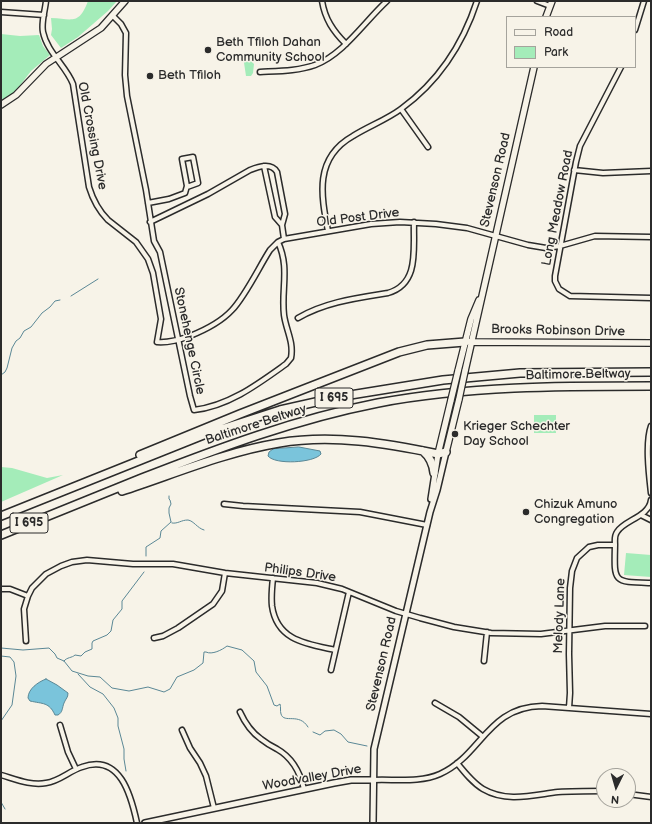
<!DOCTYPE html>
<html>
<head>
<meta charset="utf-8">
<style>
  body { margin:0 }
  #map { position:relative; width:652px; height:824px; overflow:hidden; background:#f7f3e8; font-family:"Balsamiq Sans",sans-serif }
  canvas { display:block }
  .frame { position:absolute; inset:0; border:2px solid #2b2b2b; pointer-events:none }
  .legend { position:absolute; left:506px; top:16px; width:130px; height:52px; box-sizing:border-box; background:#f7f3e8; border:1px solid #a5a39c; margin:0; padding:5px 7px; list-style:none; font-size:12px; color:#2b2b2b }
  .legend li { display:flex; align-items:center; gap:8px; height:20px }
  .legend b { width:20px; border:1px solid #a5a39c }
  .north { position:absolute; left:596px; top:768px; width:40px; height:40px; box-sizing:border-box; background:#f7f3e8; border:1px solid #a5a39c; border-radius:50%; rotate:185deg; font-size:11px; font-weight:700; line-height:16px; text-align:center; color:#2b2b2b }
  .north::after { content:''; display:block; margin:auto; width:14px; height:18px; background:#2b2b2b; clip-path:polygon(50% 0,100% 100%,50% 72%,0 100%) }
</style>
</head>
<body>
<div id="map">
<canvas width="652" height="824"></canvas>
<div class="frame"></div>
<ul class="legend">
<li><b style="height:5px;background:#f7f3e8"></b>Road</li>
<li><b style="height:11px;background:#a4ecb9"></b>Park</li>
</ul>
<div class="north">N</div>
</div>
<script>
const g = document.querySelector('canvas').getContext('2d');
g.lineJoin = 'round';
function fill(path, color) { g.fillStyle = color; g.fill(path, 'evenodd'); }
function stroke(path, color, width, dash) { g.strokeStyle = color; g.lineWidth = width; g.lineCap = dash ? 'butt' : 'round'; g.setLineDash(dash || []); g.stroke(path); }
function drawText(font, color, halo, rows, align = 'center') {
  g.font = font + ' "Balsamiq Sans",sans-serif'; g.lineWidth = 3; g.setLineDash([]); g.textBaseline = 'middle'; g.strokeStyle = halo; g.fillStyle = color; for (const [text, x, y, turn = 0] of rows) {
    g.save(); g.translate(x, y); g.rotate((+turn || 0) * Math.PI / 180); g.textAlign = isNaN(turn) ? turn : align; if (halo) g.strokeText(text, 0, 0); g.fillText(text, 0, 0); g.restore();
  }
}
fill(new Path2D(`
  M88 1H117L108 11 78 37 61 48 51 35 52 29 51 18C73 19 79 25 88 1Z
  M1 34 20 36 39 35 43 46 50 55 31 71 15 92 1 102Z
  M243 56H246L254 64 253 73 251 76H246Z
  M534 415H556V433H534Z
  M1 467 12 468 47 478 63 475 1 502Z
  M626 553 651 555V577L624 575Z`), '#a4ecb9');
const water = new Path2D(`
  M299 447 320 451 321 454C314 463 275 465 268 456L269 452 273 449Z
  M46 679 57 685 68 693C68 698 66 698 64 703 62 708 63 712 58 715H55C49 702 43 704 30 701L28 698C28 689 38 682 46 679Z`);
fill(water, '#7ac4db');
stroke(water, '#5a8795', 1);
stroke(new Path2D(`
  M71 296 98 279
  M1 375 5 372 7 368 12 348 16 341 20 338 24 331 31 327 42 313 50 307 55 301 60 300
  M169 496V499L170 500 171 504 169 508V513L171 522
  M172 523C178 524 181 520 188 520 194 521 197 528 204 530
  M146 556V547L160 538 161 531 171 522
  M1 648 23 650 49 648 55 654 57 658 64 661 72 671 88 676 100 677 112 688 129 691 148 687 164 692 170 689 177 677 194 670 203 663 204 652H206C212 655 222 650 227 646L242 650 254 661 256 672 267 686 274 705 277 706 280 704C281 707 280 711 281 714 284 724 299 712 308 727
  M1 656 10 657 14 662 16 676 12 705 1 721
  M64 661C67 657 72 658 75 655L81 656 85 652 92 649V643L93 641 107 635 111 631 113 620 122 609V601L144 572
  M78 674 90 687 103 694 114 708 118 718V726L124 749V759L126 771
  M313 732 320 735 325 731 334 730 341 734 348 742 367 746
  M1 802 5 809`), '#5a8795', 1);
const minor = new Path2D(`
  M46 1C45 11 41 23 43 32 47 52 66 66 73 84L89 187C93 200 98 210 108 220L136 242 148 259 153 273 161 319 157 342C169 343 179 340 190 336 205 330 221 322 232 310 246 295 259 267 270 250L278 242 284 239 371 224 400 222 436 224 467 228 528 245 546 248 560 246 595 236 651 237
  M322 1C325 19 333 31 346 44
  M537 1 550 6
  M1 12 44 15
  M113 16 121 24 126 33 125 75 127 96 146 190 154 241 160 252 190 396 194 410C229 406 258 384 286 364L291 358C294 342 286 330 284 315 281 289 290 268 278 242
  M635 30 644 1
  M621 67 580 146 576 162 555 276V281L559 289 570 296 651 298
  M260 72C278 71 298 71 315 65 343 55 365 21 387 1
  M401 109 428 147
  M264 166 275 217 282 225
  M574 170 603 173 651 171
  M148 203 169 199 185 193 187 186 182 159 193 157 198 183 187 187
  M150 222 208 194 250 170C258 167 271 162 277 172L285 214 282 225 284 239
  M328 231C321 195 314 158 353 136 369 126 386 120 401 109 438 82 463 44 477 1
  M298 318C325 302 357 298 388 293 420 284 413 248 414 222
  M651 426C645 443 649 475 651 493
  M224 504 243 506 360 512 427 525
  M641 515 651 520
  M615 545C614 583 613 582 651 583
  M273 578C272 587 271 597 272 606 277 641 307 644 335 650
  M1 589H10L28 596
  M154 638 163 636 178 628 213 604 222 591 225 573
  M26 641 24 609 28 596 32 588 46 574 61 566 72 562 87 560 133 564H173L225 573 317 583 342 589 396 611 420 618 454 627 491 633 541 634 605 626H645
  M484 661 487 632
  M331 670 349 592
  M435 703 459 717 482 736
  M569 708 570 693 569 654 570 588 572 571 577 558 589 547 598 545H615C615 541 614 536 617 532 624 520 649 517 651 500
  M240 712C245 723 251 732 261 739 266 743 271 746 277 749 293 758 300 772 304 789
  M60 725 68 752 76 769
  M182 730 190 748 200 763 206 776 214 808
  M457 763C465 773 473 783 483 789 507 803 533 795 558 792 573 791 589 791 604 791
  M1 775C15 779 31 786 46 783 60 781 69 771 82 767 120 753 131 795 137 823
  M373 780C395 779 420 783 440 774 482 755 487 707 542 706L651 714
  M628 794 651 797`);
const tertiary = new Path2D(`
  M431 499 438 454
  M145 823 334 783 351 780H373
  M373 823 374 749 430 512 437 490 446 452`);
const secondary = new Path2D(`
  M546 17 552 1
  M1 105 16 95 46 64 101 28 125 1
  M469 342 651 343
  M458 371 471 319 479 300
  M465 371 534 67
  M446 452 459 399
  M438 454 451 400`);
const motorway = new Path2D(`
  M423 451C430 457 433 463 434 473
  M140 455 240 414 399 352 427 345 465 342
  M122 491C174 474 225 452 279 443 332 434 386 443 438 454L446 452
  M1 516 206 434 280 410 338 397 443 380 520 373 651 372
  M1 535C48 516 95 497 142 478 219 448 296 419 378 403 468 386 560 386 651 386`);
stroke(minor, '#2b2b2b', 7);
stroke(tertiary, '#2b2b2b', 8);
stroke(secondary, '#2b2b2b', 8);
stroke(motorway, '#2b2b2b', 10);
stroke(minor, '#f7f3e8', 4);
stroke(tertiary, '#f7f3e8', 5);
stroke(secondary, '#f7f3e8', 5.5);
stroke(motorway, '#f7f3e8', 7);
const secondaryBridge = new Path2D(`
  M459 399 465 371
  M451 400 458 371`);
stroke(secondaryBridge, '#2b2b2b', 8, []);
stroke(secondaryBridge, '#f7f3e8', 5.5);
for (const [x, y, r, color] of [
  [208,50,4,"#2b2b2b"],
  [150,76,4,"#2b2b2b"],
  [455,434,4,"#2b2b2b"],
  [526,512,4,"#2b2b2b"]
]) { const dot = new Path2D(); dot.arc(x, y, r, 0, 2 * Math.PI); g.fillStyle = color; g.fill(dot); stroke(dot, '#f7f3e8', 1.5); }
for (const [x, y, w] of [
  [334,398,38],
  [29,523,38]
]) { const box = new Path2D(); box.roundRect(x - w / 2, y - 10, w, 20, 3); g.fillStyle = '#f7f3e8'; g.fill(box); stroke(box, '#2b2b2b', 1); }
drawText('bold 12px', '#2b2b2b', null, [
  ["I 695",334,398],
  ["I 695",29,523]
]);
drawText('13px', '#2b2b2b', '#f7f3e8', [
  ["Beth Tfiloh Dahan",216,43],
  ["Community School",216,58],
  ["Beth Tfiloh",158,76],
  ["Krieger Schechter",463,427],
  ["Day School",463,442],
  ["Chizuk Amuno",534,505],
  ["Congregation",534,520]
], 'left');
drawText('13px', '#2b2b2b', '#f7f3e8', [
  ["Old Crossing Drive",92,136,79],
  ["Stevenson Road",496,180,-77],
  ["Long Meadow Road",558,208,-79],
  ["Old Post Drive",358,218,-7],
  ["Brooks Robinson Drive",558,331,1],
  ["Stonehenge Circle",189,341,78],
  ["Baltimore Beltway",578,375,-1],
  ["Baltimore Beltway",256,425,-18],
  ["Philips Drive",300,573,8],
  ["Melody Lane",560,616,-88],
  ["Stevenson Road",382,664,-77],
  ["Woodvalley Drive",312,778,-10]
]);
</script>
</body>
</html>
